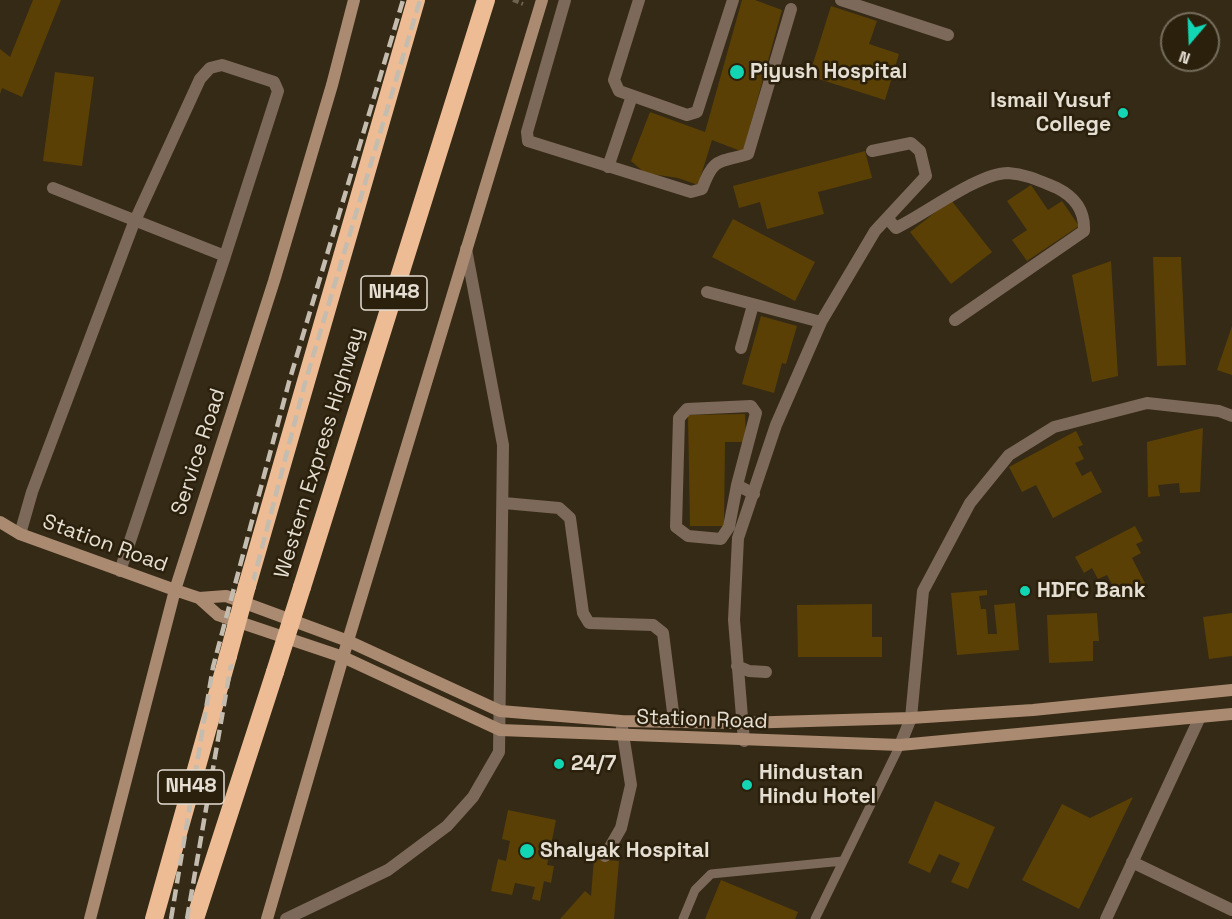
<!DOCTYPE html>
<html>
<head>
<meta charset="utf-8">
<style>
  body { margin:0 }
  #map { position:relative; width:1232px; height:919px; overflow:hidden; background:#352a16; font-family:"Space Grotesk",sans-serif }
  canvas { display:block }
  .north { position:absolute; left:1160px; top:12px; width:60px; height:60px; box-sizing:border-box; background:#2b200c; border:2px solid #756c5b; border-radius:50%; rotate:199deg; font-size:16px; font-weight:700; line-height:24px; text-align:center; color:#e5ded2 }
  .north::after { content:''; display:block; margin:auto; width:21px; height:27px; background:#12d5b4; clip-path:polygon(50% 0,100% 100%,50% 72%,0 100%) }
</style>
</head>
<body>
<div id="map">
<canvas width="1232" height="919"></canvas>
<div class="north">N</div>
</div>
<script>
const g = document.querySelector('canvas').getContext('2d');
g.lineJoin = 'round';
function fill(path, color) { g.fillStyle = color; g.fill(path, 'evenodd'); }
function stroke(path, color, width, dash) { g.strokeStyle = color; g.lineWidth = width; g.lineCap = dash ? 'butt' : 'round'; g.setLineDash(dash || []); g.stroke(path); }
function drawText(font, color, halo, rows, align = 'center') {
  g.font = font + ' "Space Grotesk",sans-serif'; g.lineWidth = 5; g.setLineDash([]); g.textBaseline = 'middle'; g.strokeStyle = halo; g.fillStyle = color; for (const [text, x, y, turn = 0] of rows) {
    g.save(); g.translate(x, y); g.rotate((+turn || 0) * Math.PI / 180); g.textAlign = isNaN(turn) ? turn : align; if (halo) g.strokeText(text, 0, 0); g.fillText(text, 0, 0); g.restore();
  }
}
fill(new Path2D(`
  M33 0H61L22 97 2 88 0 94V49L10 57Z
  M742 0H755L782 10 743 152 712 140 698 185 678 178 645 173 631 161 650 112 705 132Z
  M831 6 877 21 869 44 899 54 885 100 809 76Z
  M55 72 94 77 82 166 43 161Z
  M865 151 872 178 818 192 824 214 767 229 760 202 739 208 733 186Z
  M1031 185 1048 210 1062 201 1079 226 1027 261 1012 240 1027 230 1007 201Z
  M951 200 992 252 951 284 910 232Z
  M733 219 815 262 795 301 712 257Z
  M1153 257H1181L1186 365 1157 366Z
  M1111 261 1118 376 1092 382 1072 275Z
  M761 316 797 326 786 364 782 363 774 393 742 384Z
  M1232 326V375L1217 370Z
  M745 414 746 442H725L724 526H690L688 415Z
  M1203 428 1200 492 1180 493 1179 483 1158 485 1160 496 1148 497 1147 442Z
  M1076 431 1083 445 1078 447 1084 459 1075 463 1082 476 1091 471 1102 492 1053 518 1036 485 1022 492 1009 467Z
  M1135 526 1143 541 1136 544 1141 553 1132 558 1146 585 1120 600 1107 575 1098 579 1092 568 1084 573 1075 557Z
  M987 590V595L979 596 981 609H986L988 634H997L994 605 1015 603 1019 650 957 655 951 593Z
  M872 604V637H882V657H798L797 605Z
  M1097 613 1099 641H1093V661L1049 663 1047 615Z
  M1232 613V656L1209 659 1203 617Z
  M1133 797 1079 909 1022 880 1062 804 1090 818Z
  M935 801 995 827 968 889 951 882 960 863 939 854 930 873 908 863Z
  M508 810 556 820 547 865 554 866 551 883 544 881 540 901 532 899 535 887 515 883 512 895 491 891 498 859 506 861 510 841 502 839Z
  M594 859 619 861 614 919H560L585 891 591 896Z
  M721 880 798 912 795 919H705Z`), '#5a4005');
stroke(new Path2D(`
  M513 0 523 4`), '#6c6351', 4, [6, 3]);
stroke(new Path2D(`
  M683 919 695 890 711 874 843 861
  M815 919 900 745`), '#7c6959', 9);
stroke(new Path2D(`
  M565 0 527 132 528 141 691 192 702 189C714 156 719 163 748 154L791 9
  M639 0 614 80 619 91 687 115 697 112 733 0
  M841 0 948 35
  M608 167 632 96
  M53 188 225 256 120 571
  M887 218 896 228C924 215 978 173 1008 173 1026 174 1040 181 1057 188 1075 197 1085 211 1084 231L955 320
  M707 292 821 322
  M741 348 753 305
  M737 485 756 413 751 406 687 409 679 418 676 527 688 536 721 539 729 527 737 485 754 494
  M504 503 559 508 570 518 583 613 589 623 653 625 663 633 674 720
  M20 534 32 492 133 225 200 79 210 68 222 65 274 82 278 91 225 256
  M737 666 749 671 766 672
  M744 741 734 620 738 538 776 425 821 322 875 231 926 176 920 151 911 143 872 151
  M900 745 911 718 923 591 970 503 1009 455 1054 427 1147 403 1219 411 1232 416
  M605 856 621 828 631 785 621 721
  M1132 862 1232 910
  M286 919 388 870 447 826 473 797 499 752 503 445 466 249
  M1106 919 1200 717`), '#7c6959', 12);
stroke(new Path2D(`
  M0 522 20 534 175 590 199 598 226 596 348 641 500 711 621 721 741 723 911 718 1033 710 1232 690
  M199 598 218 615 343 657 500 730 900 745 1232 714
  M90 919 175 590 274 281 332 85 354 0
  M267 919 343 657 542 0`), '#aa8a71', 12);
stroke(new Path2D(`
  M247 586 416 0
  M302 587 486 0
  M154 919 228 656
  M195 919 275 672`), '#edbc94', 18);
stroke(new Path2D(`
  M171 919 213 667 289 382 403 0
  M187 919 230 670 305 383 420 0`), '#c4bcaf', 4.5, [12, 6]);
stroke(new Path2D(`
  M228 656 247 586
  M275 672 302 587`), '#edbc94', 18);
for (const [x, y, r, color] of [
  [737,72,8,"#12d5b4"],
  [1123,113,6,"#12d5b4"],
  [1025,591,6,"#12d5b4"],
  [559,764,6,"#12d5b4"],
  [747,785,6,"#12d5b4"],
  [527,851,8,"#12d5b4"]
]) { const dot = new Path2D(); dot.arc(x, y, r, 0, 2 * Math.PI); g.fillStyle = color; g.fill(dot); stroke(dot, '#2b200c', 2); }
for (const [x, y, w] of [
  [394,293,66],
  [191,787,66]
]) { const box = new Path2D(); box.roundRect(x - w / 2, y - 17, w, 34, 4.5); g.fillStyle = '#2b200c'; g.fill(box); stroke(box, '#e5ded2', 1.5); }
drawText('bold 20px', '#e5ded2', null, [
  ["NH48",394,293],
  ["NH48",191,787]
]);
drawText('bold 21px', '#e5ded2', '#2b200c', [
  ["Piyush Hospital",750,72],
  ["Ismail Yusuf",1111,101,"right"],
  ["College",1111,125,"right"],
  ["HDFC Bank",1037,591],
  ["24/7",571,764],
  ["Hindustan",759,773],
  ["Hindu Hotel",759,797],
  ["Shalyak Hospital",540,851]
], 'left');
drawText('21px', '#e5ded2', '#2b200c', [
  ["Service Road",199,452,-72],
  ["Western Express Highway",320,453,-73],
  ["Station Road",105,544,20],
  ["Station Road",702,720,2]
]);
</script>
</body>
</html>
